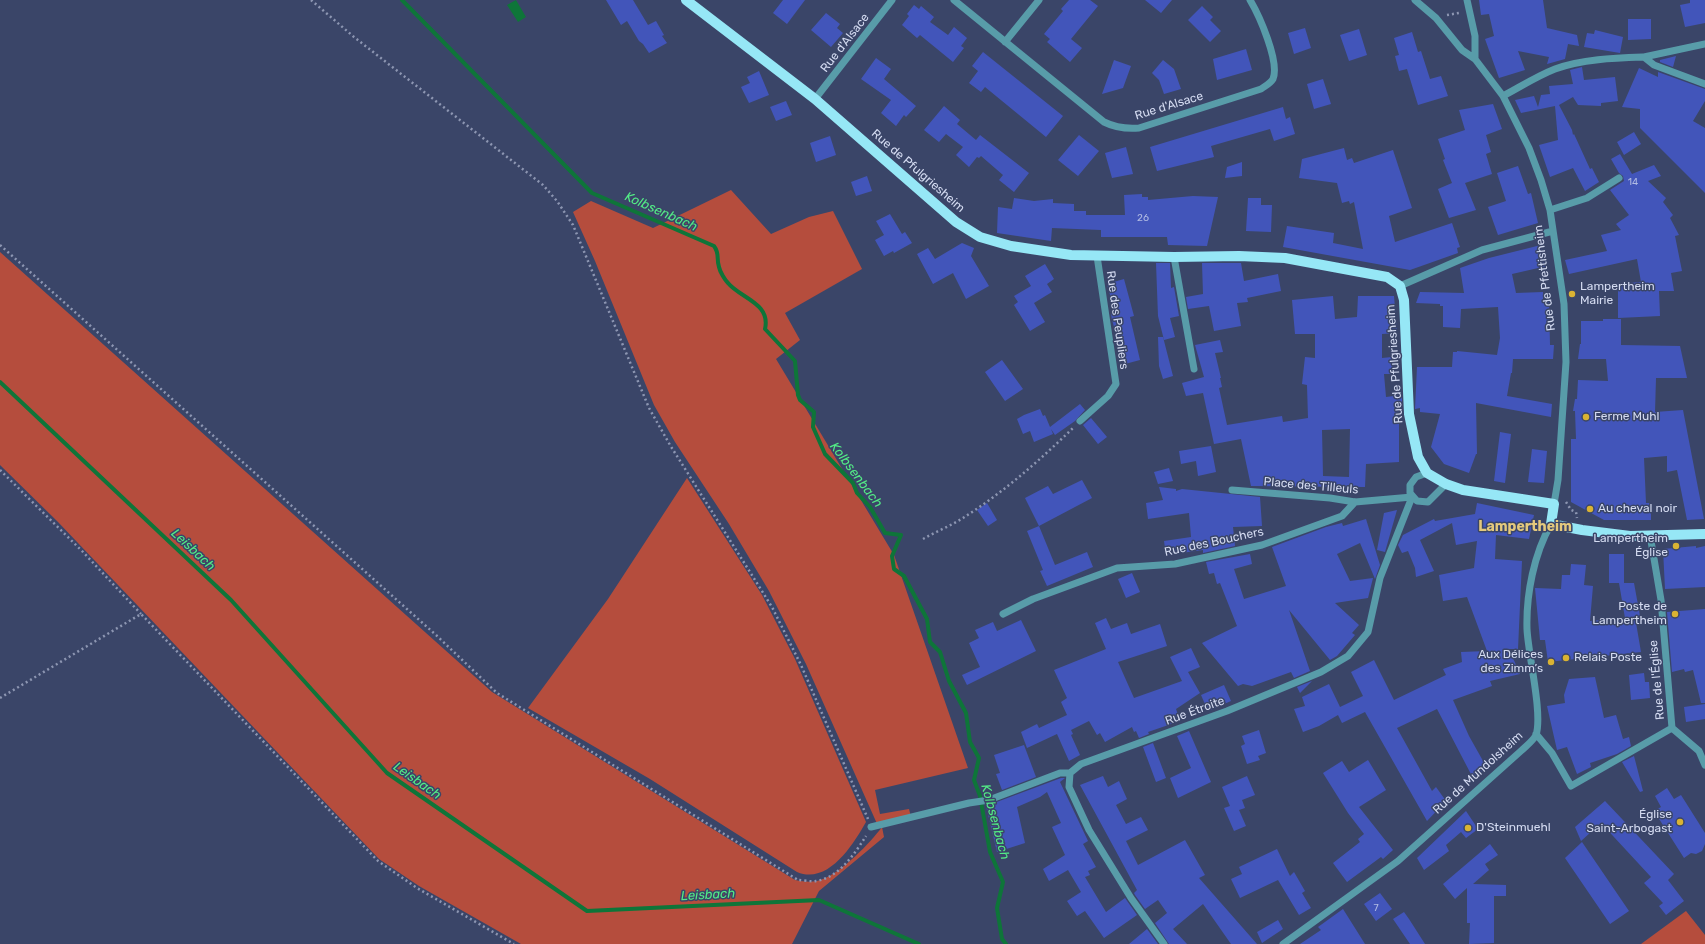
<!DOCTYPE html>
<html>
<head>
<meta charset="utf-8">
<style>
  body { margin:0 }
  canvas { display:block; background:#3a4568 }
</style>
</head>
<body>
<canvas width="1705" height="944"></canvas>
<script>
const g = document.querySelector('canvas').getContext('2d');
g.lineJoin = 'round';
function fill(path, color) { g.fillStyle = color; g.fill(path, 'evenodd'); }
function stroke(path, color, width, dash) { g.strokeStyle = color; g.lineWidth = width; g.lineCap = dash ? 'butt' : 'round'; g.setLineDash(dash || []); g.stroke(path); }
function drawText(font, color, halo, rows, align = 'center') {
  g.font = font + ' Rubik,sans-serif'; g.lineWidth = 3; g.setLineDash([]); g.textBaseline = 'middle'; g.strokeStyle = halo; g.fillStyle = color; for (const [text, x, y, turn = 0] of rows) {
    g.save(); g.translate(x, y); g.rotate((+turn || 0) * Math.PI / 180); g.textAlign = isNaN(turn) ? turn : align; if (halo) g.strokeText(text, 0, 0); g.fillText(text, 0, 0); g.restore();
  }
}
fill(new Path2D(`
  M731 190 771 234 809 217 833 211 862 269 785 313 800 340 776 359 894 555 968 768 875 790 880 814 909 809 911 817 878 826 806 664 769 591 729 524 675 442 654 405 595 261 573 212 591 201 653 228Z
  M0 252 492 692 795 880C805 882 814 883 823 879 842 872 870 843 882 827L884 837 819 891 792 944H521L419 886 379 859 58 522 0 465Z
  M687 478 762 595 795 659 866 822C853 845 828 885 797 872L650 779 528 708 608 599Z
  M1686 911 1705 935V944H1641Z`), '#b54d3d');
fill(new Path2D(`
  M516 0 526 17 518 22 507 5Z`), '#0e7539');
stroke(new Path2D(`
  M402 0 592 193 714 246C720 254 716 258 719 267 720 272 725 280 728 283 740 298 771 303 765 329L795 361 798 395 800 400 814 412 813 427 825 454 853 483 857 493 870 507 885 533 901 535 892 556 894 569 904 576 927 619 930 642 940 652 949 681 966 713 970 742 979 758 974 780 980 796 990 852 1003 882 997 908 1002 939 1006 944
  M0 382 231 600 387 773 587 911 819 900 919 944`), '#0e7539', 4);
fill(new Path2D(`
  M606 0H633L648 25 656 21 664 35 662 36 667 43 649 53 643 44 639 41 627 21 621 25Z
  M783 0H805L787 24 773 13Z
  M1069 0H1090L1098 6 1071 39 1082 48 1070 62 1047 42 1050 39 1044 34 1063 11 1061 9Z
  M1145 0H1172L1161 13Z
  M1479 0H1543L1547 28 1577 35 1579 46 1568 44 1565 59 1547 64 1549 57 1518 51 1525 70 1499 78 1485 39 1494 36 1489 14 1481 15Z
  M1690 0H1705V23L1685 27 1680 5 1690 3Z
  M914 5 919 9 921 6 934 17 930 22 948 35 954 27 967 38 961 46 964 48 953 62 920 35 917 38 902 25 909 16 907 14Z
  M1202 6 1213 17 1210 20 1221 31 1210 42 1188 20Z
  M826 13 840 24 837 28 843 33 831 47 811 30Z
  M1628 19H1651V39L1628 40Z
  M1305 28 1311 48 1294 54 1288 33Z
  M1359 29 1367 55 1349 61 1340 35Z
  M1595 30 1623 37 1620 53 1584 47 1587 33 1594 34Z
  M1412 32 1418 52 1421 51 1430 79 1441 76 1448 96 1418 105 1407 69 1399 71 1395 56 1399 55 1394 38Z
  M1246 49 1252 70 1217 80 1213 59Z
  M983 52 1063 116 1046 137 985 87 981 92 969 83 978 71 972 66Z
  M1676 56 1673 67 1660 62V60Z
  M876 58 891 69 884 79 916 106 906 117 904 115 896 126 881 113 891 100 861 79Z
  M1114 60 1131 66 1123 88 1102 94Z
  M1163 60 1174 69 1181 89 1164 94 1159 80 1152 73Z
  M1582 67 1584 80 1615 77 1618 101 1601 103V106L1578 105 1573 97 1559 105 1572 130 1573 135 1574 134 1590 169 1592 168 1599 182 1585 191 1573 168 1550 177 1539 145 1558 140 1555 106 1521 113 1515 100 1534 96 1538 107 1541 95 1550 94 1549 86 1573 84 1570 70Z
  M1639 68 1658 77V72L1705 89V101L1693 121 1705 128V193L1640 128V109L1622 107Z
  M759 71 769 95 749 103 741 87 750 83 747 77Z
  M1323 79 1331 104 1314 109 1307 84Z
  M786 101 792 115 776 121 770 107Z
  M1493 104 1502 129 1486 135 1491 152 1486 154 1492 174 1465 183 1476 210 1449 218 1438 189 1452 183 1443 160 1445 159 1438 139 1465 130 1459 110Z
  M944 106 960 120 957 124 976 140 980 135 1029 173 1014 192 999 180 1003 175 981 156 979 158 977 157 969 167 956 155 963 147 946 134 939 142 924 130Z
  M1283 107 1286 119 1290 117 1295 134 1274 141 1270 129 1211 146 1214 157 1157 171 1150 147Z
  M1634 132 1641 144 1624 155 1617 142Z
  M1079 135 1099 151 1078 176 1058 160Z
  M830 136 836 155 816 162 810 143Z
  M1126 147 1133 174 1112 178 1105 153Z
  M1344 148 1347 160 1352 158 1354 163 1393 150 1412 208 1389 216 1395 242 1452 223 1460 247 1457 248 1458 253 1410 270 1283 247 1287 226 1334 233 1333 243 1363 249 1354 202 1350 204 1349 201 1342 203 1337 183 1299 178 1302 159Z
  M1620 154 1632 174 1654 165 1661 176 1648 181 1666 198 1663 202 1673 215 1670 218 1679 235 1675 236 1682 271 1671 273 1674 291H1659L1660 316 1618 318V284L1641 282 1637 259 1569 274 1565 260 1607 251 1601 235 1621 230 1616 224 1629 215 1610 190 1624 181 1623 176 1619 173 1611 159Z
  M1242 162V176L1225 178 1227 167Z
  M1518 166 1528 194 1531 193 1538 223 1498 235 1488 207 1506 201 1497 173Z
  M867 176 872 191 856 196 851 182Z
  M1142 194V197H1148V200L1193 196 1218 197 1207 246 1168 245 1167 237H1101V230L1052 228 1051 241 997 233 998 207 1012 209 1014 198 1034 201 1053 199V203L1074 204V211H1086V215H1125L1124 195Z
  M1248 198H1261V205H1272L1271 232 1246 231Z
  M890 214 902 234 905 232 912 243 894 253 893 251 884 256 875 240 884 235 876 221Z
  M962 243 974 248 971 256 989 286 966 299 953 273 933 284 917 254 928 248 935 259Z
  M1541 245 1547 266 1512 274 1516 293 1543 292V302H1549L1550 345H1554L1553 359H1513L1512 373H1511L1507 396 1552 404 1551 417 1476 403 1477 454H1476L1469 473 1444 464 1431 447 1440 414 1420 412V408L1415 409 1417 367H1452L1453 352H1457V351L1497 355 1500 338 1498 307 1461 309 1460 328 1443 327V306H1440V304L1416 303 1420 292 1464 293 1460 268 1489 258Z
  M1156 263H1170L1171 288 1174 287 1179 316 1170 318 1175 337 1164 340 1158 316Z
  M1202 263H1241L1244 281 1278 274 1281 291 1247 298 1248 302 1237 303 1241 326 1214 331 1209 306 1188 309 1186 297 1203 294Z
  M1045 264 1054 279 1047 284 1052 292 1034 303 1045 322 1030 331 1014 305 1018 302 1014 296 1031 286 1025 276Z
  M1124 279 1134 316 1130 317 1140 360 1125 364 1112 320 1111 314 1115 313 1107 284Z
  M1333 296 1335 319 1357 317 1358 296H1394L1397 333 1382 334V358L1392 357 1393 374H1384L1386 397 1402 395V410H1399V462L1366 464 1365 487 1251 486 1241 439 1214 444 1203 393 1186 396 1182 383 1204 377 1195 345 1220 340 1223 352 1215 353 1221 378H1220L1222 387 1219 388 1227 425 1282 416 1283 422 1308 418 1307 385 1302 384 1305 357 1315 358V334H1295L1292 300ZM1350 429 1349 477 1323 476 1322 430Z
  M1603 319H1621V345L1680 346 1687 378H1656L1655 412 1683 410 1704 519 1687 520 1677 470 1667 472V456L1644 458 1646 503H1651V520H1604L1571 502V439H1576L1575 411H1573L1575 399H1577L1578 380 1608 381 1606 359H1578L1580 344H1581V321H1603Z
  M1158 337H1163L1173 376 1163 379 1159 366Z
  M1002 360 1023 389 1005 401 985 372Z
  M1080 404 1085 410 1075 421 1055 435 1051 429 1053 434 1034 442 1030 431 1023 434 1017 419 1024 415 1040 409 1043 416 1045 415 1050 427Z
  M1091 418 1107 437 1098 444 1083 425Z
  M1500 432 1511 434 1505 483 1494 481Z
  M1211 446 1216 472 1198 476 1196 461 1181 464 1179 451Z
  M1532 449 1547 451 1544 483 1528 482Z
  M1169 468 1173 481 1158 484 1154 472Z
  M1082 480 1092 498 1039 526 1025 498 1048 486 1053 494Z
  M1159 487 1176 489V491L1182 489 1260 497 1262 526 1233 527 1235 546 1203 553V550L1166 555 1164 541 1191 537 1189 513 1148 519 1146 503 1163 500Z
  M987 503 997 520 988 526 977 510Z
  M1477 503 1534 515 1529 539 1496 535 1495 559 1522 561 1518 649H1509L1520 674 1490 681 1492 686 1453 700 1469 736 1487 768 1473 778 1437 709 1397 728 1432 791 1436 787 1446 801 1427 821 1365 712 1342 723 1338 715 1319 726 1303 732 1294 709 1305 706 1302 697 1329 684 1340 707 1363 696 1351 672 1374 660 1394 700 1446 675 1443 669 1462 662 1461 652 1487 651 1467 597 1443 601 1439 575 1474 568 1477 541 1456 545 1452 523 1420 540 1434 571 1416 577 1415 568 1408 551 1402 553 1398 545 1403 535 1434 519 1435 521 1475 514Z
  M1397 510 1385 552 1377 550 1384 513Z
  M1366 519 1380 565 1375 579 1360 543 1337 554 1350 581 1373 578 1368 598 1335 603 1359 625 1352 633 1355 635 1337 656 1330 660 1289 610 1310 671 1294 678 1291 672 1252 686 1243 684 1238 686 1202 643 1237 626 1220 583 1217 584 1214 573 1209 574 1206 562 1250 554 1252 564 1234 569 1244 599 1286 586 1272 547 1326 527 1342 523 1343 526Z
  M1039 526 1055 565 1087 552 1093 567 1047 586 1040 571 1043 570 1027 531Z
  M1696 546V548L1705 546V587L1665 589 1663 549Z
  M1609 554H1624V583H1634L1640 616 1625 618 1619 583H1609Z
  M1571 564 1586 565 1584 585 1593 586 1590 621 1635 617 1641 652 1548 662 1545 640H1540L1535 588 1561 589 1562 575H1570Z
  M1132 573 1140 592 1126 598 1118 579Z
  M1705 609V703H1701L1693 670 1685 672 1684 669 1672 672 1667 612Z
  M1106 618 1111 629 1127 623 1131 634 1160 624 1167 646 1118 662 1134 698 1182 681 1170 657 1191 648 1200 667 1188 672 1200 693 1176 709 1180 721 1148 732 1149 734 1139 738 1136 731 1134 732 1132 727 1105 742 1100 733 1097 735 1089 721 1071 730 1073 734 1071 735 1080 755 1069 761 1057 734 1027 748 1021 732 1037 724 1039 728 1067 715 1061 702 1067 698 1054 670 1106 649 1095 623Z
  M1021 620 1036 651 967 685 962 675 980 667 969 643 979 638 975 630 993 622 997 631Z
  M1644 673 1645 682H1649L1650 698 1631 700 1629 675Z
  M1595 677 1604 718 1616 715 1623 739 1629 737 1631 746 1617 754 1590 763 1591 767 1577 774 1567 747 1557 750 1547 706 1565 703 1564 695 1569 679Z
  M1312 681 1300 693 1297 687Z
  M1224 685 1231 701 1208 711 1201 695Z
  M1705 704V719L1686 722 1684 707Z
  M1259 730 1266 753 1258 756 1260 760 1247 764 1241 746 1245 744 1242 736Z
  M1189 731 1211 782 1178 798 1170 778 1191 768 1177 736Z
  M1153 743 1166 778 1156 782 1143 747Z
  M1024 745 1036 777 1002 790 996 774 1000 773 994 755Z
  M1634 756 1643 791 1640 792 1622 762Z
  M1368 760 1386 790 1359 807 1393 850 1383 859 1381 857 1347 882 1333 863 1360 842 1358 839 1364 834 1348 813 1323 773 1342 761 1349 772Z
  M1103 776 1108 787 1119 781 1127 799 1116 805 1126 824 1141 817 1148 830 1126 841 1138 865 1185 840 1205 875 1199 878 1257 944H1231L1203 904 1173 929 1187 944H1169L1155 923 1167 913 1158 900 1145 909 1135 895 1134 893 1137 890 1080 785Z
  M1247 776 1255 795 1242 800 1245 808 1239 810 1246 826 1234 831 1224 808 1230 806 1222 787Z
  M1061 778H1065L1060 782 1088 841 1083 844 1096 867 1088 871 1090 875 1085 877 1106 912 1125 898 1137 915 1104 938 1085 911 1077 916 1067 901 1081 892 1068 870 1049 881 1043 869 1065 855 1052 827 1061 823 1047 792 1040 797 1017 807 1025 843 997 852 986 806Z
  M1667 788 1674 799 1681 795 1705 833V844L1702 851 1696 854 1691 853 1684 858 1654 811 1661 807 1655 796Z
  M1605 801 1674 874 1668 880 1684 901 1666 915 1659 906 1663 903 1644 883 1651 877 1601 823 1581 841 1575 827Z
  M1466 811 1478 829 1466 838 1461 832 1446 845 1449 851 1424 870 1417 858Z
  M1582 842 1629 911 1610 924 1565 858Z
  M1490 844 1498 855 1485 864 1489 870 1473 884 1506 885V896H1494V943L1469 944 1470 923H1467V888L1455 899 1443 884Z
  M1277 849 1290 876 1294 872 1305 891 1302 893 1311 908 1299 915 1278 880 1240 898 1231 879 1242 874 1239 867Z
  M1380 893 1392 909 1376 921 1364 904Z
  M1343 909 1365 944H1300L1321 930 1318 927Z
  M1404 912 1409 919 1425 944H1410L1393 919Z
  M1278 920 1283 929 1262 943 1257 932Z
  M1147 929 1158 944H1129Z`), '#4255ba');
stroke(new Path2D(`
  M311 0 354 37 543 185 557 201 573 225 649 408 670 445 772 607 801 665 868 819
  M1447 15 1459 13
  M0 245 436 635 497 693 798 880C803 880 811 882 816 881 839 878 855 853 866 836
  M0 470 82 551 141 614
  M1566 502 1571 510 1576 512 1577 518
  M923 539C937 531 953 525 966 516 1005 491 1040 460 1073 428
  M0 698 141 614 378 861 417 888 514 944`), '#8d96b2', 2.5, [2, 3]);
stroke(new Path2D(`
  M954 0 1104 122C1116 128 1126 129 1139 128L1261 89C1265 86 1270 84 1273 79 1280 62 1259 15 1250 0
  M1415 0 1436 18 1462 50 1475 59
  M1467 0 1475 36V59L1503 96 1529 148 1541 180 1550 210 1564 304 1566 362 1558 480 1554 504
  M1005 42 1039 0
  M1644 57 1705 44
  M1503 96C1520 87 1537 76 1555 69 1582 59 1615 58 1644 57L1654 65 1705 84
  M815 99 892 0
  M1550 210 1587 198 1619 178
  M1174 257 1194 369
  M1400 286 1482 250 1553 231
  M1080 421 1108 396 1116 384 1097 256
  M1427 473 1416 477 1410 485V493L1417 501 1428 502 1446 484
  M1650 535 1661 600 1672 728 1699 751 1705 765
  M1003 614 1033 599 1117 568 1175 564 1262 545 1342 516 1355 502
  M1536 734 1552 753 1571 786 1672 728
  M871 827 969 803 989 800 1060 773H1070
  M1164 944 1131 898 1089 830 1069 787 1070 773 1081 764 1227 711 1321 672 1348 656 1368 632 1380 578 1412 497 1355 502 1330 498 1232 490
  M1283 944 1398 861 1522 750C1526 746 1533 741 1536 735 1543 714 1528 654 1527 629 1526 594 1534 554 1551 524`), '#589ca9', 7);
stroke(new Path2D(`
  M686 0 815 99 956 222 980 237 1011 246 1071 255 1174 257 1239 256 1285 258 1387 277 1400 286 1404 300 1409 414 1418 457 1427 473 1446 484 1463 490 1554 504 1551 524 1582 530 1630 536 1705 534`), '#96e7f6', 10);
for (const [x, y, r, color] of [
  [1572,294,4,"#dab333"],
  [1586,417,4,"#dab333"],
  [1590,509,4,"#dab333"],
  [1676,546,4,"#dab333"],
  [1675,614,4,"#dab333"],
  [1566,658,4,"#dab333"],
  [1551,662,4,"#dab333"],
  [1680,822,4,"#dab333"],
  [1468,828,4,"#dab333"]
]) { const dot = new Path2D(); dot.arc(x, y, r, 0, 2 * Math.PI); g.fillStyle = color; g.fill(dot); stroke(dot, '#3a4568', 1.5); }
drawText('10px', '#b0bae3', null, [
  ["14",1633,182],
  ["26",1143,218],
  ["7",1376,908]
]);
drawText('12px', '#d4dbf1', '#3a4568', [
  ["Rue d'Alsace",845,43,-52],
  ["Rue d'Alsace",1169,106,-17],
  ["Rue de Pfulgriesheim",918,171,41],
  ["Rue de Pfettisheim",1545,278,-97],
  ["Rue des Peupliers",1117,320,82],
  ["Rue de Pfulgriesheim",1395,364,-94],
  ["Place des Tilleuls",1311,486,5],
  ["Rue des Bouchers",1214,542,-12],
  ["Rue de l'Église",1657,680,-95],
  ["Rue Étroite",1195,711,-20],
  ["Rue de Mundolsheim",1478,773,-42]
]);
drawText('12px', '#d4dbf1', '#3a4568', [
  ["Lampertheim",1580,287],
  ["Mairie",1580,301],
  ["Ferme Muhl",1594,417],
  ["Au cheval noir",1598,509],
  ["Lampertheim",1668,539,"right"],
  ["Église",1668,553,"right"],
  ["Poste de",1667,607,"right"],
  ["Lampertheim",1667,621,"right"],
  ["Aux Délices",1543,655,"right"],
  ["des Zimm’s",1543,669,"right"],
  ["Relais Poste",1574,658],
  ["Église",1672,815,"right"],
  ["Saint-Arbogast",1672,829,"right"],
  ["D'Steinmuehl",1476,828]
], 'left');
drawText('italic 13px', '#53eb86', '#3a4568', [
  ["Kolbsenbach",661,212,24],
  ["Kolbsenbach",856,475,53],
  ["Leisbach",193,550,43],
  ["Leisbach",417,781,35],
  ["Kolbsenbach",995,822,75],
  ["Leisbach",708,895,-3]
]);
drawText('bold 14px', '#e4c97d', '#3a4568', [
  ["Lampertheim",1525,527]
]);
</script>
</body>
</html>
